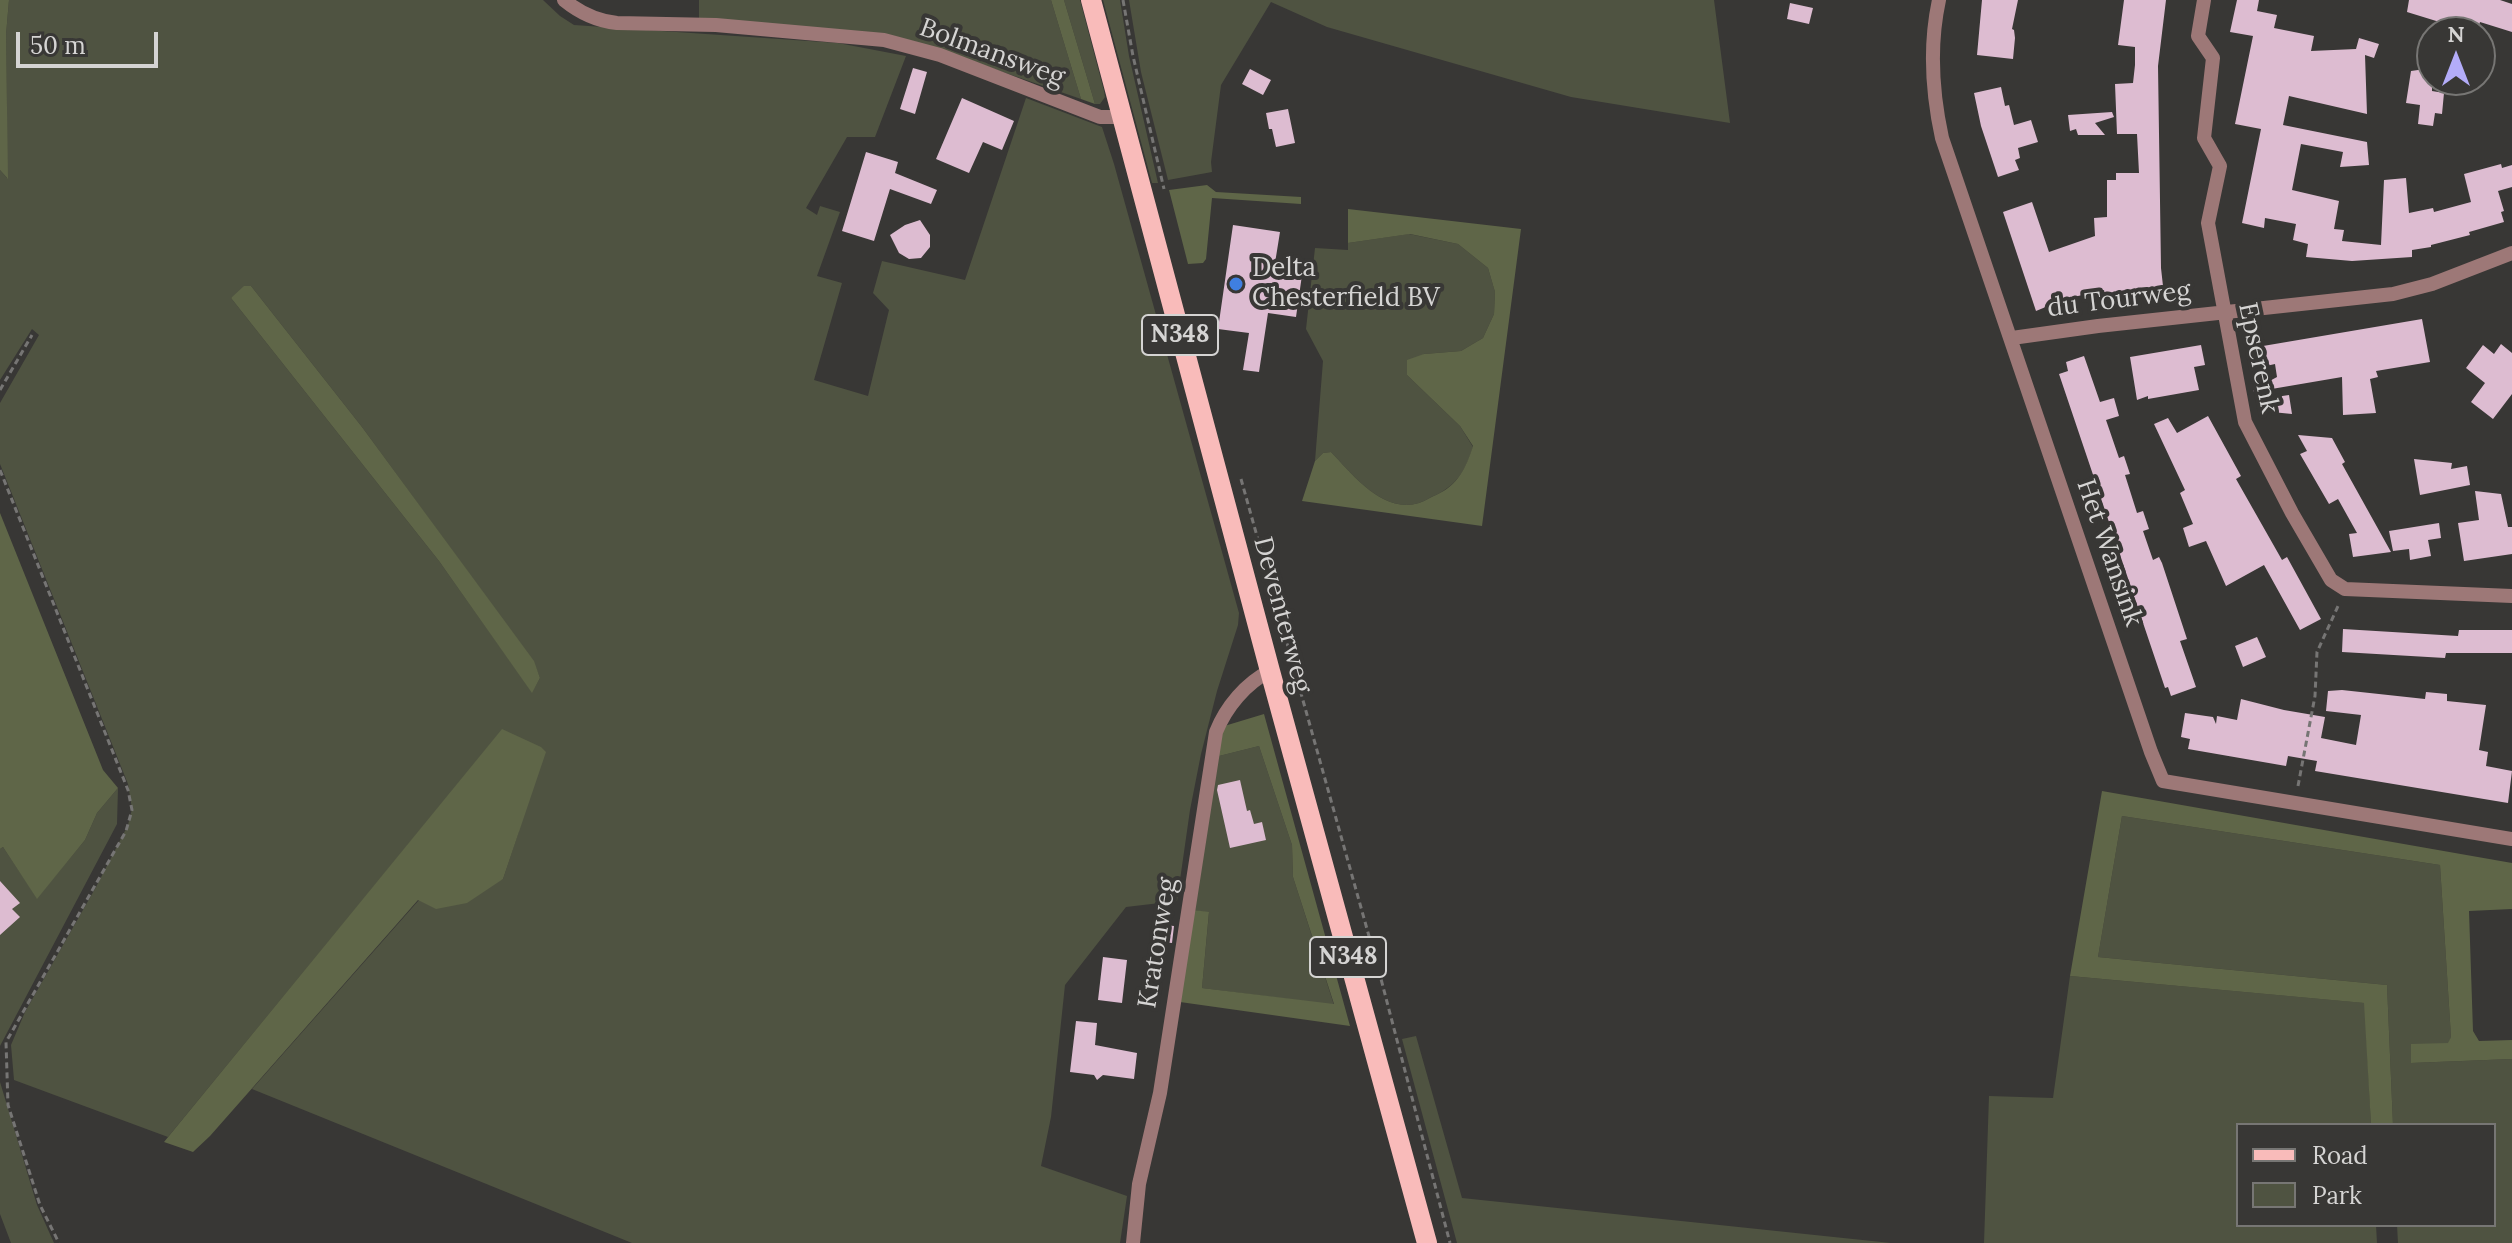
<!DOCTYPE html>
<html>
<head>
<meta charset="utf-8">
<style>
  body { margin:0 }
  #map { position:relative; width:2512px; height:1243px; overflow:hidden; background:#383735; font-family:Lora,serif }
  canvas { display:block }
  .legend { position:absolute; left:2236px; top:1123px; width:260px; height:104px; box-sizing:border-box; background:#383735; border:2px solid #777674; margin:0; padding:10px 14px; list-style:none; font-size:24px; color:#d5d4d3 }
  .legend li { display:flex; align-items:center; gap:16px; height:40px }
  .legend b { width:40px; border:2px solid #777674 }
  .north { position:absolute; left:2416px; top:16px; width:80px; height:80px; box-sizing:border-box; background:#383735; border:2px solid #777674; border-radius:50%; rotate:0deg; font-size:22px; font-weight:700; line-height:32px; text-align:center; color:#d5d4d3 }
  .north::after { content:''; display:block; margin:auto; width:28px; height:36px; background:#b3acf9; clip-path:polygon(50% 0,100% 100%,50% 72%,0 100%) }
  .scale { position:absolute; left:16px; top:32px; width:142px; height:36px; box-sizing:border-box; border:4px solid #d5d4d3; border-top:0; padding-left:10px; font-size:24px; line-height:28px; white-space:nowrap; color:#d5d4d3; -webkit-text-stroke:6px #383735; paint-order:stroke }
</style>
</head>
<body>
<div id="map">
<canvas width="2512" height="1243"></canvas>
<ul class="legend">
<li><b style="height:10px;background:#f9bbba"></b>Road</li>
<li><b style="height:22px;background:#4f5341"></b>Park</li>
</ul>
<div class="north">N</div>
<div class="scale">50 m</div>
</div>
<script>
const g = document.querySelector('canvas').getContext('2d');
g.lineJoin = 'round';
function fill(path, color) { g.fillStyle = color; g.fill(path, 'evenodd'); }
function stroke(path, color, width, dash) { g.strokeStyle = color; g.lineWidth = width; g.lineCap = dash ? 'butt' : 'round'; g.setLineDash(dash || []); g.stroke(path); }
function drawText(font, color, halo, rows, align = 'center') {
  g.font = font + ' Lora,serif'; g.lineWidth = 8; g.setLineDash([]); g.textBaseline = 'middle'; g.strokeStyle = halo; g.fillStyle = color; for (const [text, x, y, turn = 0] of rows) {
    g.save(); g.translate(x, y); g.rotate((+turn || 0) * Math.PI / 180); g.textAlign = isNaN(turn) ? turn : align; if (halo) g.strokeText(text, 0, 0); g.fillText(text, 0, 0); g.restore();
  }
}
fill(new Path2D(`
  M9 0H543L560 16 574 25 838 43 906 56 875 137H847L806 208 817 215 820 206 840 212 817 276 842 283 814 380 868 396 889 310 873 293 882 261 965 280 1026 98 1102 127 1114 164 1239 613 1238 625 1217 691 1201 754 1190 810 1177 901 1126 907 1065 985 1051 1117 1041 1166 1127 1196 1120 1243H632L252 1089 419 900 503 879 519 831 502 730 168 1137 14 1080 11 1045 25 1012 96 887 128 825 132 809 128 784 0 464V403L39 335 32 329 0 380V170L7 178 6 35ZM251 286 362 427 533 661 540 678 532 692 439 561 231 298Z
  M699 0H1051L1081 99 913 41 699 18Z
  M1064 0H1080L1104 91 1105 97 1100 104H1095Z
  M1103 0H1120L1129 56 1158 183H1152Z
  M1129 0H1714L1730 123 1571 97 1327 27 1271 2 1221 85 1211 162 1212 172 1168 180 1141 72Z
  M1409 234 1458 244 1488 268 1495 292 1494 314 1483 338 1461 351 1424 354 1407 375 1460 426 1473 447C1466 469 1458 484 1436 495 1431 497 1425 501 1419 503 1383 514 1353 475 1331 452L1323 453 1315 461 1323 361 1306 329 1315 248 1348 250V243Z
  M1259 746 1292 845 1293 877 1334 1005 1202 988 1209 913 1194 910 1215 757Z
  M118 788 117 824 0 1046V849L3 847 37 898 85 840 97 813Z
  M2122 816 2440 865 2451 1037 2449 1043 2411 1063 2512 1059V1243H2398L2397 1225H2494V1125H2393L2387 985 2098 957Z
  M2070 976 2365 1003 2371 1125H2238V1225H2376L2377 1243H1984L1989 1096 2053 1098Z
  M1416 1036 1462 1198 1891 1243H1457L1402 1039Z
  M0 1082 37 1205 54 1243H11L0 1214Z`), '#4f5341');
fill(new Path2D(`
  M0 0H9L6 35 8 179 0 170Z
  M1051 0H1064L1095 104 1081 99Z
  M1207 185 1216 192 1301 197V204L1212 198 1206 259 1203 263 1188 264 1169 190Z
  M1348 209 1521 229 1482 526 1302 501 1315 461 1323 453 1331 452C1353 475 1383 514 1419 503 1425 501 1431 497 1436 495 1458 485 1466 468 1473 446L1460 426 1407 375V360L1424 354 1461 351 1483 338 1494 314 1495 292 1488 268 1458 244 1410 234 1348 243Z
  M244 286H251L362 427 534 661 540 678 532 693 439 561 231 298Z
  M0 513 103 770 118 788 97 813 85 840 37 899 3 847 0 849Z
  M1264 714 1350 1026 1180 1002 1194 910 1209 912 1202 988 1334 1004 1293 877 1292 845 1259 746 1215 757 1221 727Z
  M502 729 541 747 546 752 503 879 467 903 436 909 418 900 210 1136 193 1152 164 1142Z
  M2102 791 2512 863V909L2469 911 2473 1031 2479 1041 2512 1040V1059L2411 1063V1044L2448 1043 2451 1037 2440 865 2122 816 2098 957 2387 985 2393 1125H2371L2364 1003 2070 976Z`), '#5f6648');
fill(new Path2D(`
  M1982 0H2018L2012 29 2014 30 2015 38 2013 59 1977 55Z
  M2124 0H2166L2158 66 2161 268 2164 295 2113 301 2112 294 2105 295 2104 290 2065 299 2036 311 2003 212 2032 202 2049 252 2095 236 2094 218 2107 217V180H2116V173H2139L2137 134H2117L2115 84 2133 83 2135 65V47L2118 45Z
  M2237 0H2259L2257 11 2277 15 2274 28 2314 36 2311 51 2356 49 2359 38 2379 44 2374 58 2365 55 2367 114 2289 96 2283 125 2367 142 2369 165 2340 167 2343 152 2301 144 2292 190 2339 201 2334 229 2344 230 2342 241 2381 245 2384 180 2406 178 2409 213 2433 208 2434 212 2471 202 2464 174 2501 164 2502 168 2512 165V187L2498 191 2504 211 2501 212 2504 222 2469 232 2470 235 2431 245V247L2412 250V257L2352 261 2306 257 2308 244 2293 240 2296 224 2265 218 2264 228 2242 223 2261 129 2235 124 2253 36 2230 32Z
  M2409 0H2500L2512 4V32L2480 22 2477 32H2444L2446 24 2407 12Z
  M1790 3 1813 8 1809 24 1787 19Z
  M913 68 927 72 915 114 900 109Z
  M2432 68V91L2444 93 2442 114 2435 113 2433 126 2418 124 2420 105 2406 103 2411 71Z
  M1250 69 1271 80 1263 95 1242 84Z
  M2001 87 2005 106 2009 105 2014 125 2031 120 2038 142 2018 148 2020 158 2015 160 2019 170 1998 177 1981 126 1974 93Z
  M962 98 1014 121 1002 150 983 142 969 173 936 159Z
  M1288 109 1295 143 1276 147 1272 129H1269L1266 113Z
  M2112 112 2114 117 2095 123 2105 135H2078L2076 129 2070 131 2068 115Z
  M866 152 898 162 895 173 937 190 931 204 890 189 874 241 842 231Z
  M920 220 930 235V247L921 258 909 259 899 253 890 235 905 225Z
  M1233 225 1280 232 1275 263 1303 268 1296 317 1268 313 1259 372 1243 370 1249 333 1218 329Z
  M2422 319 2430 362 2376 371 2378 377 2370 379 2376 413 2343 415 2342 377 2254 392 2253 390 2277 377 2275 364 2266 366 2263 346Z
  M2501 344 2512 353V394L2493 419 2471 402 2485 383 2466 368 2483 345 2494 354Z
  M2201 345 2205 365 2194 367 2199 390 2148 399V396L2137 400 2130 357Z
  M2084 356 2100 402 2114 398 2119 416 2106 420 2119 458 2124 456 2130 474 2125 475 2137 513 2143 511 2149 529 2143 531 2153 560 2159 557 2162 563 2187 639 2180 641 2196 687 2171 696 2168 687 2165 688 2059 374 2068 371 2066 362Z
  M2289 395 2292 414 2272 412 2269 398Z
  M2208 416 2241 476 2236 479 2282 560 2287 557 2321 619 2300 630 2264 565 2226 586 2206 541 2189 547 2183 528 2193 524 2180 493 2185 490 2154 424 2168 418 2177 433Z
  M2298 435 2332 438 2345 462 2342 464 2391 552 2353 557 2349 534 2357 533 2338 499 2329 504 2300 454 2307 451Z
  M2414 459 2452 463 2451 469 2467 466 2470 485 2420 495Z
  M2475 491 2501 494 2508 527H2512V554L2464 561 2458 523 2479 520Z
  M2439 523 2441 538 2428 540 2431 556 2410 560 2409 549 2393 551 2389 531Z
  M2343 629 2458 636 2459 630H2512V653H2446L2445 658 2342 652Z
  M2257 637 2266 657 2243 667 2235 646Z
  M2342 690 2425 699 2426 692 2447 694V701L2486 705 2479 750 2488 752 2486 766 2512 771 2508 803 2315 771 2317 761 2288 756 2286 766 2188 749 2190 739 2181 737 2185 713 2213 717 2216 724 2217 716 2237 720 2241 699 2284 710 2325 717 2321 738 2356 745 2361 715 2326 711 2328 691Z
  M1240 780 1247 811 1250 810 1254 824 1262 822 1266 840 1230 848 1217 790 1218 785Z
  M0 881 20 903 12 909 20 917 0 935Z
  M1153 924 1174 926 1172 943 1151 941Z
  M1103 957 1127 960 1122 1003 1098 1000Z
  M1076 1021 1097 1023 1095 1045 1137 1053 1134 1079 1103 1075 1097 1080 1094 1075 1070 1072Z`), '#ddbcd1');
stroke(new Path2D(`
  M1123 0 1133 56 1164 189
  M0 390 32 335
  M0 470 128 790 132 810 126 831 6 1042 8 1105 40 1205 59 1243
  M1241 479 1381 979 1450 1243
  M2298 786 2315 696 2317 652 2339 604`), '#767574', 3, [6, 4]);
stroke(new Path2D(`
  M564 0C580 13 597 21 617 23L716 25 884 40 940 55 1100 117H1121
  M1939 0C1929 46 1932 92 1942 138L2151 752 2163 781 2512 839
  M2204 0 2198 36 2213 58 2204 138 2220 166 2208 223 2245 422 2292 513 2331 580 2345 589 2512 596
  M2012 338 2098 326 2393 294 2432 284 2512 253
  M1133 1243 1139 1184 1160 1093 1216 732C1226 707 1246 683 1270 671`), '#9d7877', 14);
stroke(new Path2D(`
  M1091 0 1270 671 1427 1243`), '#f9bbba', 20);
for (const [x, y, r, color] of [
  [1236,284,8,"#3f7fe0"]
]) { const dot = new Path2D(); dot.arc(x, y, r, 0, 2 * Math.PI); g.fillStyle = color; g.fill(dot); stroke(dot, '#383735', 3); }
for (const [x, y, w] of [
  [1180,335,76],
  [1348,957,76]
]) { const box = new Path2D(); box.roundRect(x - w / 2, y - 20, w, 40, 6); g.fillStyle = '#383735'; g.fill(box); stroke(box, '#d5d4d3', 2); }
drawText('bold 24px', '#d5d4d3', null, [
  ["N348",1180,335],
  ["N348",1348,957]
]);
drawText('26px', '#d5d4d3', '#383735', [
  ["Bolmansweg",992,53,20],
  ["du Tourweg",2119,300,-7],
  ["Epserenk",2258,358,78],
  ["Het Wansink",2109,553,71],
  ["Deventerweg",1282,615,75],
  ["Kratonweg",1158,943,-81]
]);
drawText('26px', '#d5d4d3', '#383735', [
  ["Delta",1252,269],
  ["Chesterfield BV",1252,299]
], 'left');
</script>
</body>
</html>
